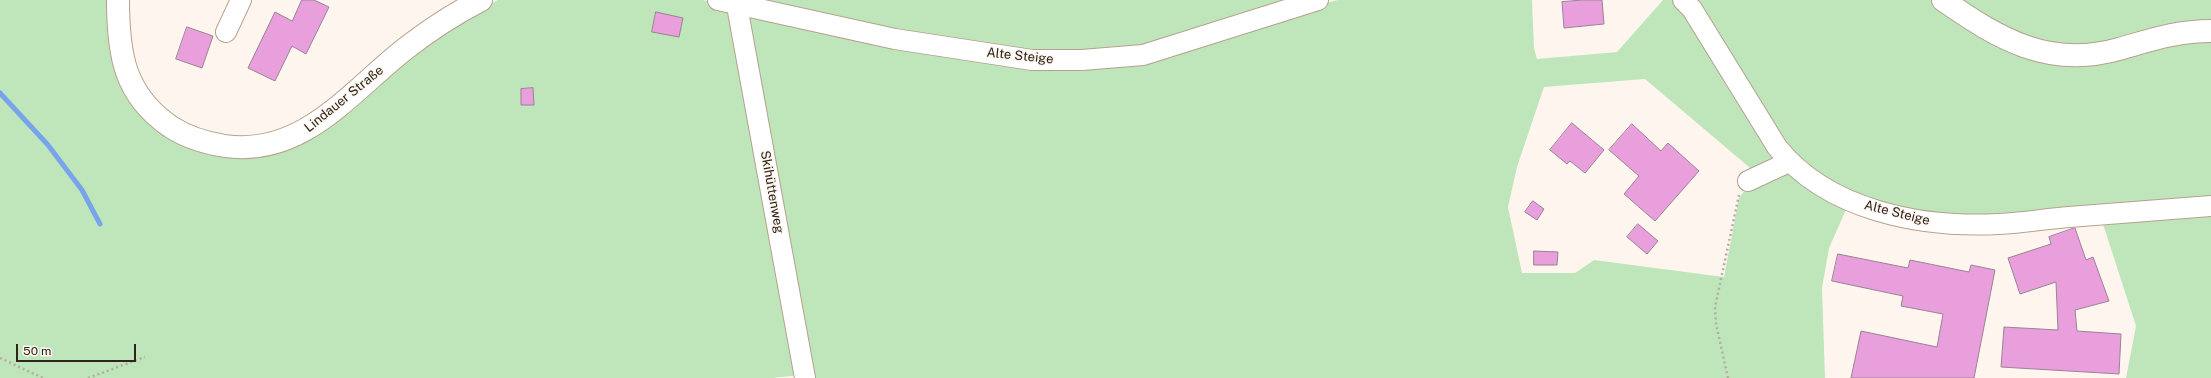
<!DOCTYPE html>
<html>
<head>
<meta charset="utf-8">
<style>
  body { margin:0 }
  #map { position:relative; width:2211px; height:378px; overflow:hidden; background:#fef6ee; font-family:"Public Sans",sans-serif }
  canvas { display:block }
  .scale { position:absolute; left:16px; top:344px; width:120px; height:18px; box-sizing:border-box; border:2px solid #2c241d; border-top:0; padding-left:5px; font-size:12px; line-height:14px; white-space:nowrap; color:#2c241d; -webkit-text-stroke:3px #fef6ee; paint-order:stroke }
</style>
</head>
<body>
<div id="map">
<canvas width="2211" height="378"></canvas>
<div class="scale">50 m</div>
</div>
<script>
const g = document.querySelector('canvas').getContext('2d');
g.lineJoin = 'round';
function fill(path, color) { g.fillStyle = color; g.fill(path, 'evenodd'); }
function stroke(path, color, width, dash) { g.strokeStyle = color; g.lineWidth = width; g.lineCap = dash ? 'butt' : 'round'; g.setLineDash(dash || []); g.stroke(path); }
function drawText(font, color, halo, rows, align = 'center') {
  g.font = font + ' "Public Sans",sans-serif'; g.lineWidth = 3; g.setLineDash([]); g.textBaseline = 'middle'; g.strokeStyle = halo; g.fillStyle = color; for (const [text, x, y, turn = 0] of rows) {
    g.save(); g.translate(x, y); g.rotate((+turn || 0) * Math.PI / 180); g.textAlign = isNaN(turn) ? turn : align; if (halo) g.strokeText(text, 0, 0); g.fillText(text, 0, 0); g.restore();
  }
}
fill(new Path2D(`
  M0 0H113L154 124 274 151 309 140 322 133 410 55 454 23 498 0H703L734 9 1082 64 1338 0H1532L1534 48 1537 59 1617 52 1663 0H1678L1783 161 1756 173 1645 79 1544 87 1517 167 1508 207 1522 273H1575L1594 260 1724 277 1739 198 1750 183 1788 166 1849 203 1829 248 1822 288 1825 378H801V375L772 378H0Z
  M733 0H1306L1141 52 1032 57Z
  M1688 0H1931L1956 17 2024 57 2057 65 2090 66 2120 60 2161 46 2211 38V203L2000 220 1873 207 1793 160Z
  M1955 0H2211V24C2163 33 2073 57 2028 38 2003 28 1979 13 1955 0Z
  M2211 211V378H2126L2136 326 2101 218Z`), '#bfe6bb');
stroke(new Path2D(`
  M0 93 48 145 82 190 100 224`), '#78a4eb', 5);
const building = new Path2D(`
  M302 0H314L329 7 306 54 292 46 275 81 248 68 275 12 292 21Z
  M1583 0H1602L1604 24 1564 28 1562 2Z
  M656 12 683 18 679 37 652 32Z
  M187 27 213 36 202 68 176 59Z
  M533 88 534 105H521V89Z
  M1572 123 1604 150 1585 173 1570 161 1567 164 1550 150Z
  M1632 124 1661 151 1668 143 1699 171 1655 221 1624 194 1639 176 1609 150Z
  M1533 201 1544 209 1537 220 1525 212Z
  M1638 224 1658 241 1647 254 1627 237Z
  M2075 228 2086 260 2093 257 2109 301 2075 310 2077 331 2121 334 2119 374 2001 367 2004 327 2058 330 2056 282 2020 294 2008 258 2051 244 2049 237Z
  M1534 251 1558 252 1557 265H1534Z
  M1838 254 1908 268 1910 260 1969 272 1971 265 1995 270 1974 378H1851L1861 331 1937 347 1943 314 1901 306 1903 296 1832 281Z`);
fill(building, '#e89fdb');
stroke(building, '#988394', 1);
const minor = new Path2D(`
  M718 0 895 39 1032 60H1082L1143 55 1318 0
  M1683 0 1692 9 1777 147C1828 211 1922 228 1999 224 2022 223 2045 219 2069 217 2116 213 2164 210 2211 206
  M737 6 805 378
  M226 32 241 0
  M1748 181 1789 162`);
const major = new Path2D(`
  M118 0C118 54 124 95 171 127 188 138 206 143 225 146 303 157 350 92 405 49 429 30 454 14 481 0
  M1943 0C1999 39 2049 69 2119 49 2151 40 2177 31 2211 31`);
stroke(minor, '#b5a18f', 22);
stroke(major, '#b5a18f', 24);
stroke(new Path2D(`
  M0 358 43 378
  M88 378 145 357
  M1728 378 1716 324 1715 307 1739 195`), '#b4aca4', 2.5, [2, 3]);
stroke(minor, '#fff', 20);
stroke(major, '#fff', 22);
drawText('13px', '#2c241d', '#fef6ee', [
  ["Alte Steige",1020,56,6],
  ["Lindauer Straße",344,99,-39],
  ["Skihüttenweg",772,192,80],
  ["Alte Steige",1897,213,14]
]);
</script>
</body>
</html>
